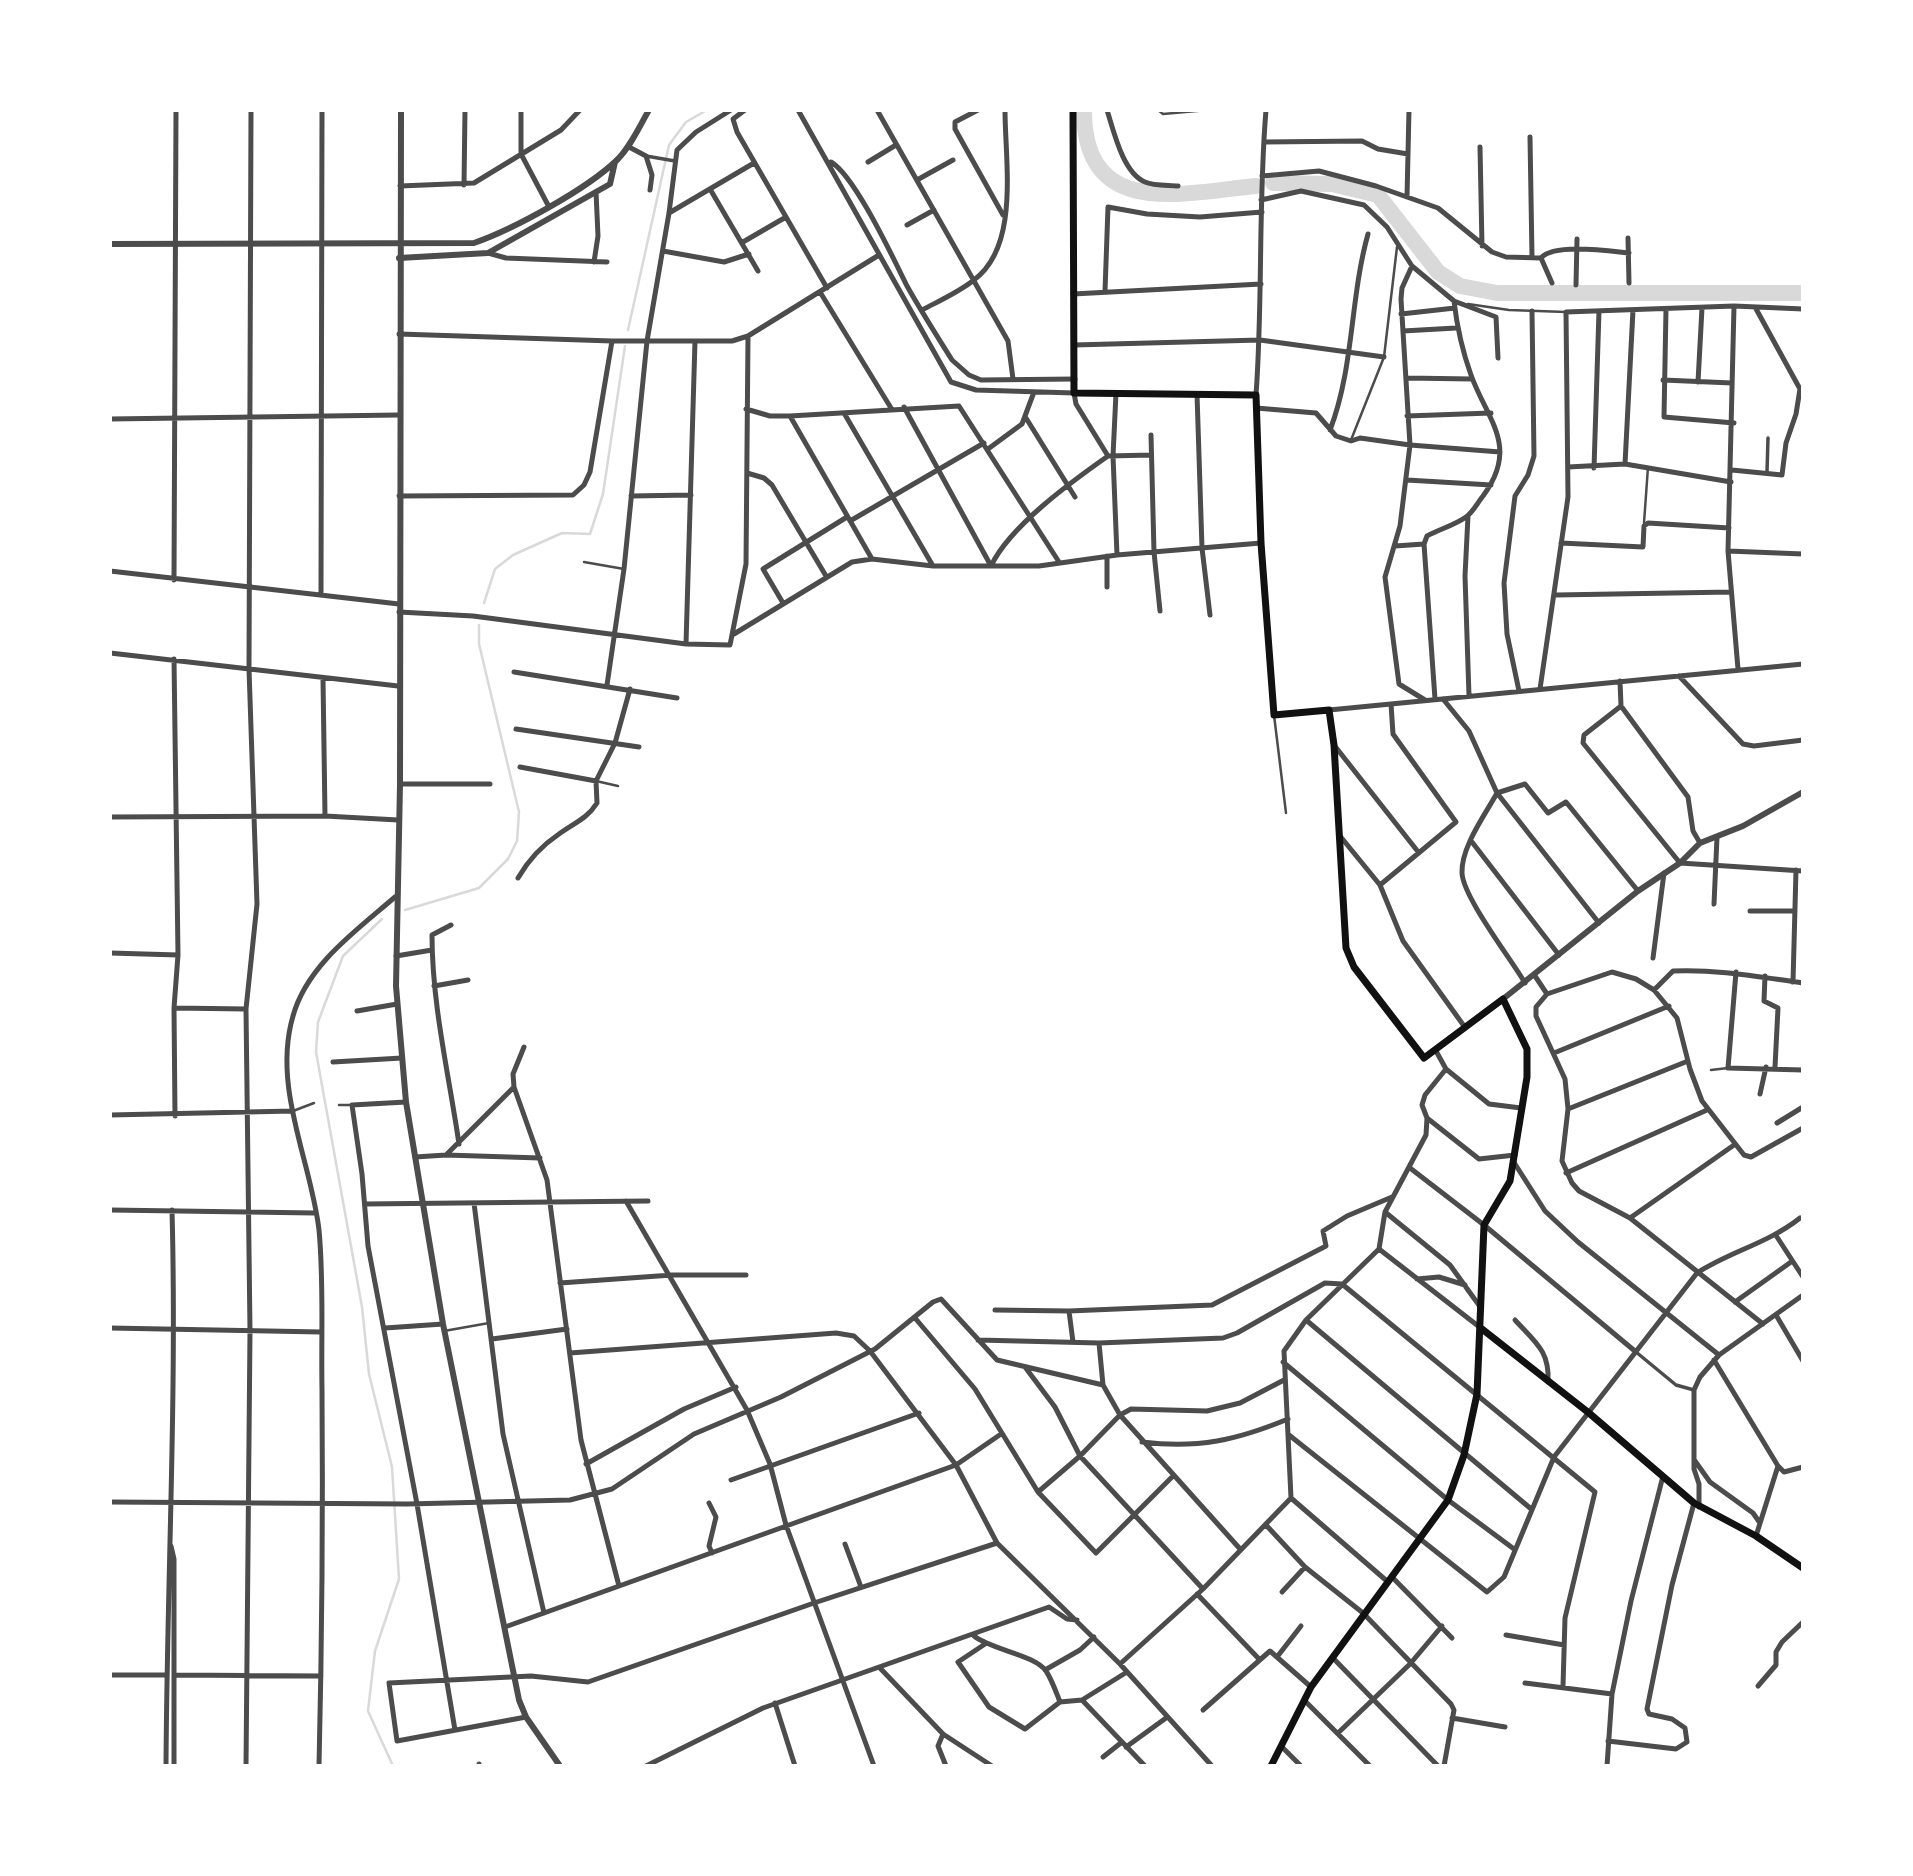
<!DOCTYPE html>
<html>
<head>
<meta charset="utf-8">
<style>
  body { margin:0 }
  #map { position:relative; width:1913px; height:1876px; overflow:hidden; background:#fff; font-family:Signika,sans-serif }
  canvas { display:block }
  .frame { position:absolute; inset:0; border:112px solid #fff; pointer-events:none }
</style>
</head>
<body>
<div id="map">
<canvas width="1913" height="1876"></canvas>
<div class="frame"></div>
</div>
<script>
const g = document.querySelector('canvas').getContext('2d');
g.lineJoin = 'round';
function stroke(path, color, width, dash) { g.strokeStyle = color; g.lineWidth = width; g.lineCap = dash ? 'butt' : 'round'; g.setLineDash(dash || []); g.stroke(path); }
stroke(new Path2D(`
  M628 330 669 145 686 122 707 110
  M484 603 495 569 513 555 562 533 590 534 603 494 625 346
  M405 910 479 888 508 859 517 841 519 812 479 644V625
  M382 919 343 956 318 1022 316 1052 362 1307 369 1374 392 1467 399 1579 375 1651 368 1711 393 1766`), '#d9d9d9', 2.5);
stroke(new Path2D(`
  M1084 110C1084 220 1182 193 1256 186
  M1273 183 1332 184 1378 195 1438 272 1460 286 1497 293H1803`), '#d9d9d9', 16);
stroke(new Path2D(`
  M1158 110 1163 114 1208 110
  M1468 304 1509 310 1566 312
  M1351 440 1384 357 1397 247
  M1644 523 1648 467
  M584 562 624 569
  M1274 715 1286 813
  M596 781 618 786
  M1711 1070 1728 1068
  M339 1105H352
  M293 1111 314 1103
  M444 1331 489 1323`), '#4c4c4c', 2.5);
stroke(new Path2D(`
  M646 156 675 161
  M1767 472 1768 438
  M1636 1352 1676 1385 1694 1390`), '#4c4c4c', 3.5);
stroke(new Path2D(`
  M521 110V154L548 205
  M745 110 733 119 737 132 827 288
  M798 110 951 382 976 390 1074 393 1076 404 1108 456 1151 455
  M877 110 1008 341 1013 379
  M978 110 955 122V129L1003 215
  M1107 110C1114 132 1123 173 1145 182 1154 186 1168 185 1178 186
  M1530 137 1532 257
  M1264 142 1362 141 1378 149 1408 154
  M629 147 646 156 652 175 650 190
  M1480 147 1482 246
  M831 162C855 176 893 258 907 286 921 311 937 336 952 360L969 375 981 380 1075 379
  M868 162 896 145
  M1262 176 1319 171 1376 186 1438 208 1492 252 1506 257 1541 258
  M917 180 953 160
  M464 185 465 110
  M400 186 474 183 561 130 580 110
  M710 189 758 271
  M1407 197 1409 110
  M1261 200 1301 191 1364 205 1387 227 1412 266 1454 301 1496 317 1498 358
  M669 213 754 163
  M907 225 934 210
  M1628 238 1629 283
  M743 242 786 217
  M663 251 724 262 749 254
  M488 253 506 258 607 262
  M1541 258C1554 243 1609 251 1629 253
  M1541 258 1552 283
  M594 262 598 236 596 192
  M1412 266 1402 288 1401 299 1410 445 1400 526 1385 577 1399 684 1425 700
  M1576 285 1577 239
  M1105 291 1108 207 1147 214 1200 217 1262 212
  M820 292 891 408
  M1073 294 1261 284
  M1734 306 1728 551 1738 669
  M1666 309 1664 417 1734 423
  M922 310C939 301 959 292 974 280 1020 246 1005 162 1005 110
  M1401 314 1455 308
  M1403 331 1456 328
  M399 334 612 341H732L748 336 879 255
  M1074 345 1260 340 1384 357
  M1406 378 1472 379
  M1663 380 1732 383
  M1698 382 1702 308
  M1116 393 1113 456 1117 555
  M1197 394 1202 548 1210 615
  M1256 395C1263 300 1258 205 1266 110
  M904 407 991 566
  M1256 408 1316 413 1336 436 1351 441 1360 438 1410 445 1500 452
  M746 409 770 416H790L959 406 1059 562
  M844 413 933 566
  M790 416 872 559
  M1407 416 1491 413
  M1026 418 1075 497
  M110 419 399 415
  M1330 430C1354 368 1350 298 1368 234
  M1151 435 1154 552 1160 611
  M988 449 1022 424 1034 392
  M1625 464 1633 310
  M1568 467 1625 464 1731 482
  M1594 468 1599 311
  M1732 470 1782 475 1786 443 1796 414 1800 389 1755 307
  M747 473 764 478 772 485 826 576
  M1407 480 1491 485
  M399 496 573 495 584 485 590 472 612 341
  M631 496 691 495
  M1468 516 1465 576 1469 696
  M850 521 984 443
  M1561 543 1643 547 1644 526 1648 523 1729 528
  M1395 546 1424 544
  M1728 551 1803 554
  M1107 556V587
  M991 566C1010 526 1071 482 1108 456
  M110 571 399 604
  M174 580 176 110
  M321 593 322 110
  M1556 595 1731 592
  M783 603 763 569 847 517
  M399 612 473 616 686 644 730 645 746 564 748 336
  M734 634 852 562 872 559 933 566H1039L1117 555 1261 543
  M686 644 695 341
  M110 653 398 686
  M174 659 178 955 174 1008 175 1116
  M514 672 677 698
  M1679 676 1743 744 1754 746 1803 740
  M323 679 325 816
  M1620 681 1621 706 1688 797 1693 831 1700 843
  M607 685 624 569 647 341 669 213 677 150 696 132 731 110
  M1540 689 1568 497 1566 312 1734 306 1803 309
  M1519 691 1507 634 1504 583 1515 496 1528 475 1534 456 1532 311
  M1435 699 1424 544 1427 536C1440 529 1455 525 1466 517 1473 512 1478 502 1483 496 1520 446 1487 420 1471 375 1462 350 1457 327 1454 301
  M1443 699 1469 731 1497 793 1599 923
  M1621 706 1584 735 1583 743 1680 863 1803 871
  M1329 710 1803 664
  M516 729 639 747
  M1334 745 1419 853
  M520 767 596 781
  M400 784H490
  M110 817 325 816 398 820
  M1340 836 1380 885 1403 941 1464 1026
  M1472 842 1559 955
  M518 878C529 859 541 846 559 834 574 823 587 819 597 803L596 781 615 743 630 689
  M1380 885 1456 822 1393 734 1391 704
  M1714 904 1717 837
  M1750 911H1795
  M451 925 432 935C432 1005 449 1075 459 1144
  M110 953 178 955
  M396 956 432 950
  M1653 958 1664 873
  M1736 972 1728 1068 1803 1070
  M1535 976 1547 994
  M1765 976 1764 1001 1778 1008 1775 1067
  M1793 982 1796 870
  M1525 983C1511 959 1463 897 1462 873 1461 847 1485 815 1497 793L1525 784 1548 813 1566 802 1638 891
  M434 986 468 980
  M1654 990 1673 971C1717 969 1759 977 1803 983
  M174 1008 246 1009
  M357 1011 397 1004
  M524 1047 513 1074 514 1087 547 1180 581 1440 619 1586
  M1554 1053 1669 1006
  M333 1062 402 1058
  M1446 1069 1489 1104 1521 1108
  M1760 1094 1766 1067
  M406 1102 352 1105 362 1174 368 1246 417 1504 455 1730
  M1568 1109 1688 1061
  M110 1115 293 1111
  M1427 1118 1479 1159 1515 1155
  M1777 1123 1803 1107
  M446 1155 514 1087
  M415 1157 446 1155 540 1158
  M1515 1164 1545 1211 1578 1242 1719 1355
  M1410 1168 1484 1225 1636 1352
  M1566 1173 1707 1110
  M626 1201 747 1410 770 1464 786 1525 874 1766
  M474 1203 503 1434 544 1613
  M365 1204 648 1201
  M110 1210 315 1213
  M1385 1212 1450 1265 1481 1308
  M1630 1218 1734 1145
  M1777 1237 1803 1277
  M1379 1249 1482 1329
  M1417 1279 1439 1277 1465 1285
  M560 1283 672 1275H746
  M1735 1302 1791 1262
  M995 1310 1069 1311 1212 1305 1326 1246 1323 1231 1347 1216 1392 1197
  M1069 1311 1073 1342
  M1776 1315 1803 1361
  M915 1318 975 1389 1038 1492 1096 1553 1173 1476
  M1306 1320 1530 1508
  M1515 1320C1535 1342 1550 1351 1548 1382
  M1763 1324 1630 1218 1579 1191 1572 1183 1562 1161 1568 1109 1565 1079 1536 1016V1007L1547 994 1612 972 1636 979 1654 990 1677 1018 1690 1069 1702 1101 1744 1155 1751 1157 1803 1128
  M110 1328 321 1332
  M385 1328 443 1324
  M492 1339 567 1329
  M978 1340 1099 1343 1223 1338 1237 1333 1325 1283 1342 1284 1595 1492 1565 1618 1563 1686
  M1099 1343 1103 1385 1120 1415 1241 1550
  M570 1353 836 1333 854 1336 870 1351 956 1465 997 1543 1120 1664 1212 1766
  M1714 1360 1778 1466 1784 1472 1803 1467
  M1283 1362 1448 1500 1514 1549
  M1025 1367 1055 1407 1080 1456 1203 1589
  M1289 1435 1487 1592 1504 1577 1554 1457 1697 1273C1731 1251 1767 1244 1800 1218
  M1142 1442C1198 1449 1237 1440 1288 1419
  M1695 1461 1710 1482 1753 1513 1760 1523
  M586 1464 684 1409 736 1387
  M731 1480 919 1413
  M1038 1492 1080 1456 1120 1415 1131 1409 1207 1411 1240 1403 1284 1380
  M1291 1498 1284 1351 1306 1320 1379 1249 1385 1212 1426 1135 1427 1118 1422 1105 1425 1095 1446 1069 1436 1051
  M1291 1498 1388 1582
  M110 1502 407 1504 570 1500 612 1489 694 1434 781 1397 875 1349 933 1302 941 1299 997 1360 1103 1385
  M709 1503 716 1517 709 1546 712 1553
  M1699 1507V1484L1694 1469V1390L1700 1377 1719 1355 1803 1295
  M1266 1525 1305 1567 1363 1613 1451 1704 1454 1710 1444 1766
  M1756 1536 1778 1466
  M845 1544 861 1587
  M171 1546 174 1559V1766
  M1392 1577 1452 1638
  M1282 1592 1305 1567
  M1197 1594 1259 1659
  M505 1627 956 1465 1001 1434
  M1506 1635 1564 1645
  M974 1636C992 1650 1035 1655 1046 1671 1052 1680 1056 1692 1060 1702
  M985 1644 958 1662 989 1707 1025 1729 1060 1702 1082 1700 1127 1672
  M1277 1657 1301 1626
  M1332 1657 1438 1766
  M1120 1664 1203 1589 1291 1498
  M880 1668 943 1734 992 1766
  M1045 1670 1080 1650 1094 1637
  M110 1675H167
  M174 1675 321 1676
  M1525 1683 1612 1694
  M1758 1686 1776 1665V1652L1782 1642 1803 1622
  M1082 1700 1145 1766
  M1305 1701 1370 1766
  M775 1703 795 1766
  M1203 1710 1270 1651 1311 1687
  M526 1717 397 1741 389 1683 531 1676 588 1682 814 1603 997 1543
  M1452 1718 1505 1727
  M1338 1733 1410 1664 1442 1626
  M943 1734 938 1746 946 1766
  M1608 1741 1676 1749 1687 1742 1685 1728 1672 1719 1649 1714 1647 1709 1672 1585 1694 1503
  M1126 1747 1166 1718
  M1282 1747 1301 1766
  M1103 1757 1122 1742
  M479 1764V1766
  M166 1766C167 1580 177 1396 172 1210
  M246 1766 250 1331 246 1009 257 904 249 669 251 110
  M319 1766C322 1640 323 1515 322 1389 321 1337 324 1282 319 1230 311 1161 272 1087 293 1016 307 965 357 930 395 897
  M646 1766 763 1708 1049 1607 1067 1619 1077 1620
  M1607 1766 1612 1694 1631 1601 1663 1476`), '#4c4c4c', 5);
stroke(new Path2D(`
  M401 110 400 784 396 986 406 1102 443 1324 519 1700 526 1717 560 1766
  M110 244 474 243C514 229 587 189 617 160 631 146 639 127 649 110
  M399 258 488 253 610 184 615 162
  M1503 999 1638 891 1680 863 1700 843 1743 826 1803 792`), '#4c4c4c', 6);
stroke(new Path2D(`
  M1073 110 1074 393 1256 395 1261 543 1274 715 1329 710 1334 745 1346 948 1354 967 1424 1058 1503 999 1527 1049V1077L1510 1181 1484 1225 1477 1394 1464 1455 1448 1500 1311 1687 1271 1766
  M1482 1329 1589 1413 1694 1503 1756 1536 1803 1568`), '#111', 7);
</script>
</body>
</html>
